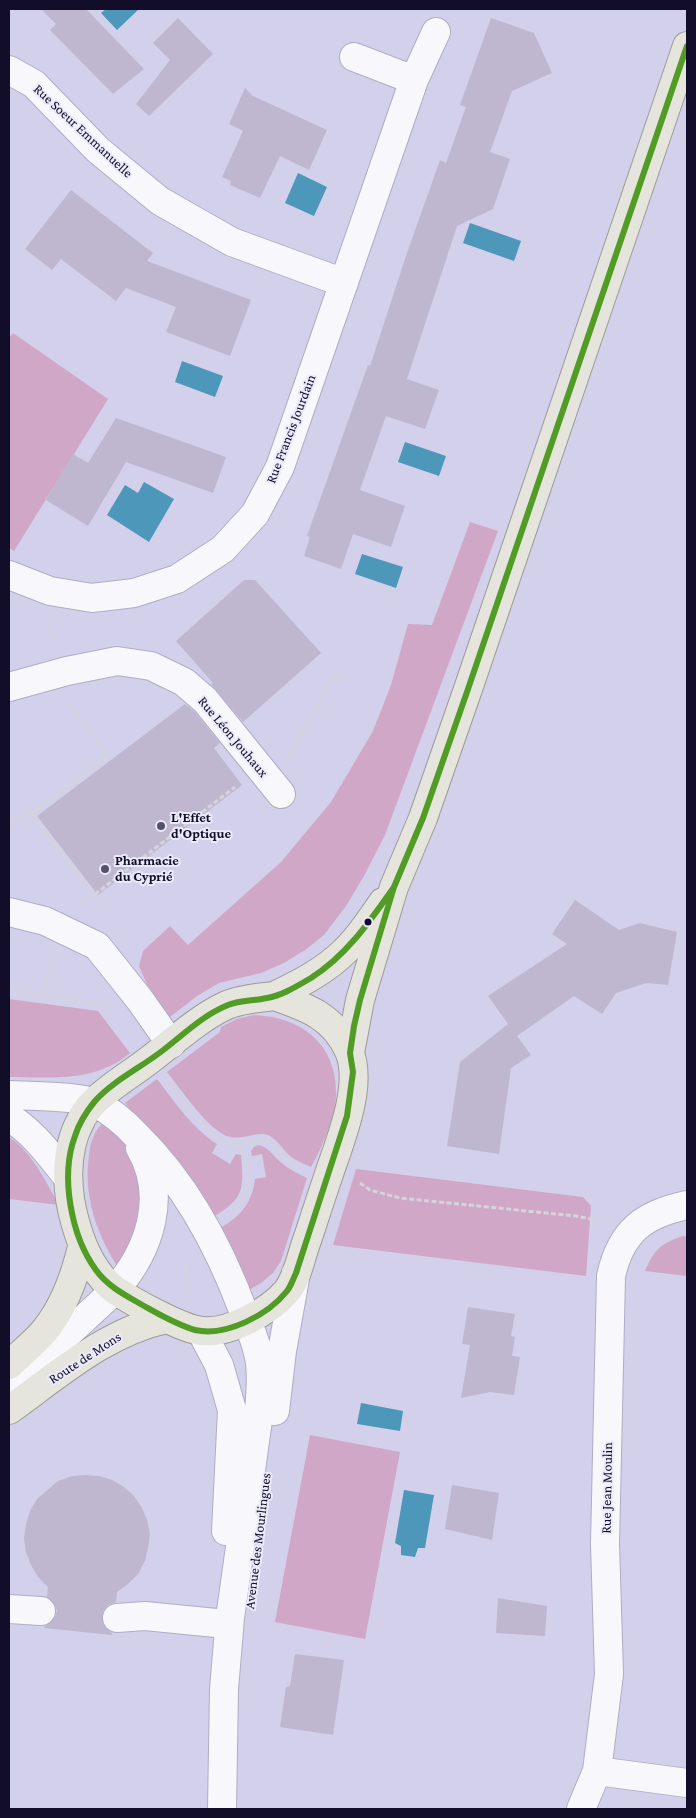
<!DOCTYPE html>
<html>
<head>
<meta charset="utf-8">
<style>
  body { margin:0 }
  #map { position:relative; width:696px; height:1818px; overflow:hidden; background:#d2d0ea; font-family:"Crimson Pro",serif }
  canvas { display:block }
  .frame { position:absolute; inset:0; border:10px solid #120d28; pointer-events:none }
</style>
</head>
<body>
<div id="map">
<canvas width="696" height="1818"></canvas>
<div class="frame"></div>
</div>
<script>
const g = document.querySelector('canvas').getContext('2d');
g.lineJoin = 'round';
function fill(path, color) { g.fillStyle = color; g.fill(path, 'evenodd'); }
function stroke(path, color, width, dash) { g.strokeStyle = color; g.lineWidth = width; g.lineCap = dash ? 'butt' : 'round'; g.setLineDash(dash || []); g.stroke(path); }
function drawText(font, color, halo, rows, align = 'center') {
  g.font = font + ' "Crimson Pro",serif'; g.lineWidth = 4; g.setLineDash([]); g.textBaseline = 'middle'; g.strokeStyle = halo; g.fillStyle = color; for (const [text, x, y, turn = 0] of rows) {
    g.save(); g.translate(x, y); g.rotate((+turn || 0) * Math.PI / 180); g.textAlign = isNaN(turn) ? turn : align; if (halo) g.strokeText(text, 0, 0); g.fillText(text, 0, 0); g.restore();
  }
}
fill(new Path2D(`
  M13 333 108 399 14 551 9 548V338Z
  M470 522 498 531 385 835 364 876 346 906 324 935 305 950 284 963 261 973 219 983 197 996 170 1017 158 1010 139 966 143 951 170 926 188 945 281 862 331 802 373 731 391 685 408 624 432 625Z
  M9 999 98 1011 130 1053C124 1058 117 1063 110 1066 79 1081 42 1077 9 1077Z
  M254 1015C302 1017 337 1044 336 1095 336 1115 321 1150 311 1167 304 1164 297 1161 290 1156 283 1150 277 1139 268 1135 257 1131 243 1140 230 1137 209 1132 181 1089 167 1072L220 1032 221 1027 237 1019Z
  M157 1079C175 1102 192 1128 217 1144L212 1153 230 1164 236 1154 241 1155C244 1189 244 1199 213 1217L167 1149 125 1103Z
  M102 1124 119 1136 131 1151 142 1182 140 1221 119 1269C97 1235 83 1196 89 1155 90 1144 94 1131 102 1124Z
  M9 1137C32 1152 46 1182 59 1205L9 1199Z
  M258 1145C270 1147 274 1158 283 1164 290 1170 299 1174 307 1178L281 1261 273 1273 261 1283 249 1290 220 1228C241 1216 252 1203 255 1179L266 1177 262 1154 252 1156 251 1151 254 1147Z
  M356 1169 583 1197 591 1206 586 1276 333 1245Z
  M682 1236 687 1237V1276L645 1271C655 1249 659 1245 682 1236Z
  M310 1435 400 1452 365 1639 275 1622Z`), '#d1a7c8');
fill(new Path2D(`
  M106 9H139L117 30 101 13Z
  M298 173 327 187 314 216 285 203Z
  M470 223 521 241 514 261 463 243Z
  M182 361 223 376 215 397 175 382Z
  M405 442 446 456 439 476 398 462Z
  M144 482 174 499 149 542 107 515 125 485 138 493Z
  M362 554 403 567 396 588 355 574Z
  M361 1403 403 1411 400 1431 357 1424Z
  M404 1490 434 1495 425 1548H418L415 1557 401 1555V1546L395 1543Z`), '#4c97ba');
fill(new Path2D(`
  M41 9H86L144 69 113 94 50 30 56 24Z
  M178 18 213 54 149 116 136 104 170 60 153 43Z
  M491 18 534 33 552 73 512 91 490 152 510 159 493 209 457 226 407 379 439 390 425 429 386 416 360 490 405 506 391 547 353 534 341 569 304 556 310 537 307 536 368 365 370 366 407 253 440 160 446 163 466 107 460 105Z
  M245 88 253 96 327 130 309 170 280 156 260 198 230 185 231 181 222 177 243 131 229 124Z
  M71 190 153 253 147 261 251 300 230 356 166 332 176 307 126 288 116 301 61 259 52 270 25 249Z
  M116 418 226 457 213 493 126 462 88 526 46 500 73 454 88 463Z
  M244 580H255L321 653 243 722 211 684 213 683 176 641Z
  M185 704 194 711 220 743 214 748 242 785 98 895 37 816Z
  M575 900 619 930 640 923 677 932 668 985 646 983 616 993 602 1014 574 996 517 1036 531 1055 511 1068 499 1154 447 1146 460 1062 508 1024 488 996 567 944 552 934Z
  M468 1307 515 1314 511 1336 515 1337 512 1356 520 1357 514 1395 490 1392 461 1398 470 1345 462 1344Z
  M85 1475 99 1476 112 1480 124 1487 134 1496 142 1508 147 1520 150 1534 148 1548 145 1561 138 1574 128 1584 117 1592 116 1602 108 1605 103 1612 102 1620 104 1626 112 1633V1635L44 1628 45 1626 54 1619 57 1611 55 1605 47 1597 48 1587 38 1577 31 1565 26 1552 24 1538 26 1524 30 1511 37 1499 58 1481 72 1476Z
  M452 1485 499 1493 492 1540 445 1529Z
  M498 1598 547 1606 545 1636 496 1633Z
  M295 1654 344 1660 333 1735 280 1727 286 1687 290 1686Z`), '#bfb7d0');
const minor = new Path2D(`
  M354 57 414 80
  M9 70 34 84 98 150 160 201 232 242 344 283
  M9 575 50 591 92 598 134 593 177 579 223 549 255 514 280 467 414 80 436 32
  M9 687 67 671 117 661 151 666 184 682 205 700 281 794
  M9 912 45 921 97 946 140 1000 171 1044
  M9 1095C28 1096 80 1096 95 1103 111 1111 125 1123 137 1136 187 1185 220 1248 244 1313 249 1326 255 1339 258 1353 263 1372 260 1394 259 1413L230 1618 224 1689 222 1809
  M9 1117C34 1133 50 1155 68 1178
  M201 1331 219 1365 232 1410 226 1531
  M9 1388 115 1290C150 1250 168 1196 140 1148
  M275 1411 282 1351 296 1273
  M9 1609 41 1611
  M117 1618 145 1616 216 1623
  M597 1771 687 1783
  M581 1809 597 1771 609 1674 605 1544 611 1276C621 1231 644 1214 687 1205`);
const major = new Path2D(`
  M274 996C307 1007 334 1017 349 1051 364 1086 339 1143 328 1177 320 1200 313 1223 305 1246 300 1261 297 1278 287 1291 270 1311 229 1334 202 1331 182 1329 133 1302 115 1290 94 1274 83 1250 76 1225 66 1193 64 1152 80 1122 83 1115 89 1107 94 1102 108 1088 128 1076 144 1064 170 1045 198 1018 227 1005 241 999 258 998 274 996Z
  M274 996C299 984 325 971 345 951 360 937 371 919 383 902
  M350 1053 360 1000 394 887 423 818 468 689 687 46
  M9 1365C21 1353 36 1342 46 1329 65 1305 75 1276 82 1247
  M9 1410C58 1375 106 1332 166 1319`);
stroke(minor, '#afadc6', 30);
stroke(major, '#9c9b96', 30);
stroke(new Path2D(`
  M50 623 55 641
  M291 755 334 675 347 680
  M31 814 108 756 69 703
  M9 823 31 814 94 895 235 787
  M82 903 94 895
  M9 990 102 1005
  M41 995 53 960
  M170 1084C182 1099 194 1115 207 1129 211 1133 217 1138 222 1141 227 1143 233 1143 237 1146 255 1161 251 1198 233 1211
  M236 1146 250 1142 268 1141 294 1165 298 1167
  M360 1183 370 1190 400 1198 576 1216 599 1221
  M185 1263 188 1294`), '#d5d4dc', 3, [5, 2.5]);
stroke(minor, '#f8f8fc', 28);
stroke(major, '#e5e4dd', 28);
stroke(new Path2D(`
  M394 887 360 1000 354 1026 350 1053 353 1072 347 1116 296 1273C293 1279 291 1286 287 1291 268 1315 226 1337 195 1330 177 1325 160 1315 144 1306 127 1296 108 1287 96 1270 71 1236 60 1176 75 1136 79 1123 86 1112 95 1101 113 1081 140 1068 162 1051 183 1035 203 1015 228 1005 240 1000 254 1001 267 998 283 995 297 986 311 978 347 955 370 921 394 887Z
  M394 887 423 818 468 689 687 46`), '#519c25', 6);
for (const [x, y, r, color] of [
  [161,826,5,"#55516c"],
  [105,869,5,"#55516c"],
  [368,922,4.5,"#120d28"]
]) { const dot = new Path2D(); dot.arc(x, y, r, 0, 2 * Math.PI); g.fillStyle = color; g.fill(dot); stroke(dot, '#ebeafa', 2); }
drawText('14px', '#120d28', '#ebeafa', [
  ["Rue Soeur Emmanuelle",83,131,43],
  ["Rue Francis Jourdain",291,429,-69],
  ["Rue Léon Jouhaux",233,737,50],
  ["Route de Mons",85,1358,-33],
  ["Rue Jean Moulin",607,1488,-89],
  ["Avenue des Mourlingues",258,1541,-83]
]);
drawText('bold 14px', '#120d28', '#ebeafa', [
  ["L'Effet",171,818],
  ["d'Optique",171,834],
  ["Pharmacie",115,861],
  ["du Cyprié",115,877]
], 'left');
</script>
</body>
</html>
